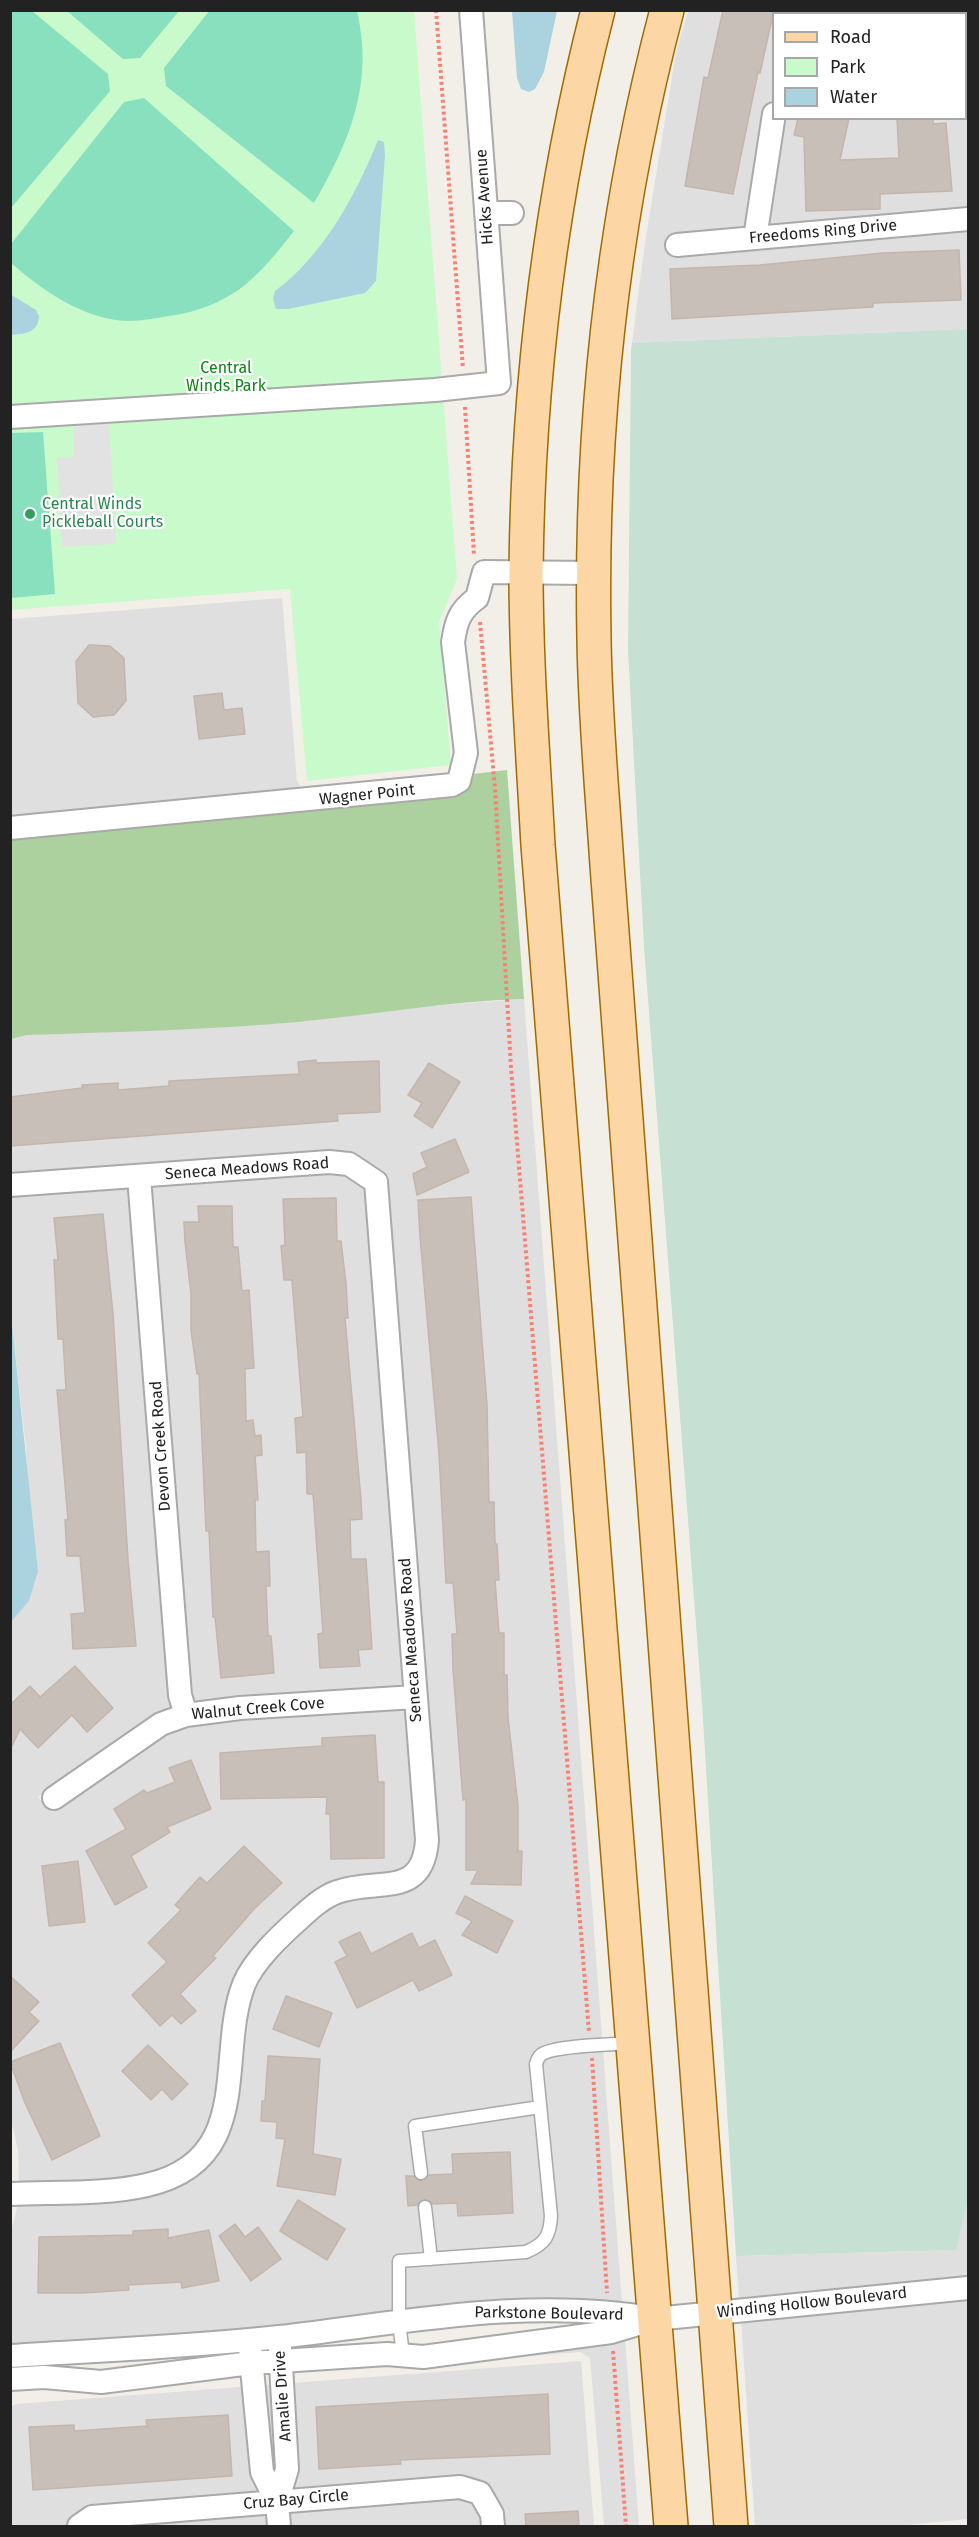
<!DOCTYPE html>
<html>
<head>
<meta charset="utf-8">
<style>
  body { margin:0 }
  #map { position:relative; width:979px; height:2537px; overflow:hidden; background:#f2efe9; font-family:"Fira Sans",sans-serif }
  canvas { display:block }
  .frame { position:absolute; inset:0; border:12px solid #222; pointer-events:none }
  .legend { position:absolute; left:772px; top:12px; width:195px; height:108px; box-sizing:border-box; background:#fff; border:2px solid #a7a7a7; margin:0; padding:8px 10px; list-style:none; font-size:18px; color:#222 }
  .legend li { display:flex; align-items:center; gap:12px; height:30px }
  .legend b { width:30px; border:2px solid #a7a7a7 }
</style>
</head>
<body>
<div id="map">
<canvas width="979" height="2537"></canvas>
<div class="frame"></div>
<ul class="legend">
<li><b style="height:8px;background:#fcd6a4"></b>Road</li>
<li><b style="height:16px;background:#c8facc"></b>Park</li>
<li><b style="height:16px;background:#aad3df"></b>Water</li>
</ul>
</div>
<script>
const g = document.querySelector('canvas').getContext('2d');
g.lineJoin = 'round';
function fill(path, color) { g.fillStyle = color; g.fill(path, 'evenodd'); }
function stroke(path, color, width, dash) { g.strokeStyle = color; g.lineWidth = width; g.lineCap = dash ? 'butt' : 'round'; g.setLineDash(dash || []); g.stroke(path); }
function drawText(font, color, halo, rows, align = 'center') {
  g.font = font + ' "Fira Sans",sans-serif'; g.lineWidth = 4.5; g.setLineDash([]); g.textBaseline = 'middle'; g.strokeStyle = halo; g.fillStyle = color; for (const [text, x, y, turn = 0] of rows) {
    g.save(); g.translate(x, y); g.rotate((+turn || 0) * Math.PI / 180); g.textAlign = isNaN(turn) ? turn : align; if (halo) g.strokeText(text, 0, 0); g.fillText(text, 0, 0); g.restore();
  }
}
fill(new Path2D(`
  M688 11H968V329L632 343 645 243 676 52ZM774 14H966V118H774Z
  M282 598 297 781 300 786 308 789 449 775 100 810 11 815V619Z
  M524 999 622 2303 480 2301 248 2330 11 2347 10 2235 18 2204 213 2159 230 2130 239 2099 250 2007 255 1987 266 1971 321 1913 341 1901 410 1889 427 1877 437 1861 438 1840 387 1181 382 1174 370 1167 11 1175 10 1039 27 1035Z
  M329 1172 345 1173 366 1188 369 1205 403 1688 194 1704 191 1693 151 1186Z
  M129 1187 173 1709 154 1716 38 1797 52 1812 166 1733 189 1725 242 1718 405 1707 416 1840 415 1858 401 1871 360 1877 247 1960 218 2095 210 2122 194 2148 172 2164 145 2175 118 2180 19 2184 18 2151 11 2119 10 1622 29 1601 26 1449 12 1324 10 1195Z
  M968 2200V2278L739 2301 736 2256 955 2250Z
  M968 2298V2519L898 2526H755L741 2320Z
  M625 2338 639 2526H604L590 2358 580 2352 459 2362Z
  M581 2361 594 2526H11L10 2407 16 2404Z`), '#e0dfdf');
fill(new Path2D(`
  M507 770 524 999C448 1001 372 1015 297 1022 207 1030 117 1032 27 1035L11 1039 10 838 453 795 469 784 473 774Z`), '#add19e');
fill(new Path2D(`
  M968 329V2200L956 2250 736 2256 702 1703 644 947 628 650 631 351 632 343Z`), '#c6e0d4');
fill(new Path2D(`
  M11 11H414L457 579 439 622 451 765 307 781 290 589 11 610Z`), '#c8facc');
fill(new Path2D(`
  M11 10 32 11 108 74 110 91 11 208Z
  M210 10 357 11C374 83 350 141 314 203L166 86 164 68Z
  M67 11H179L140 58 123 59Z
  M144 98 294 231C279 250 264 269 245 285 224 302 195 313 169 316 156 318 142 321 128 321 84 320 42 290 11 263V244L124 102Z
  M43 432 55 594 11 598V433Z`), '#88e0be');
fill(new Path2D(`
  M109 423 116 544 62 547 57 458 74 457 73 425Z`), '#e2e2e2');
fill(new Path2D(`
  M512 11H557L544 72 535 89 529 92 521 89 517 78Z
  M378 140 384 142 385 155 376 281 365 293 288 309H276L273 299 275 291C323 256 356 195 378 140Z
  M10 294 36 310 39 316C38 333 25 334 11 335Z
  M11 1286 12 1324 38 1571 29 1601 11 1622Z`), '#aad3df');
const building = new Path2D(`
  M723 10H774L760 73 758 72 733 194 685 186 704 77 708 78Z
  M798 118H849L840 160 899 158 897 118H933V124L946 123 952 191 880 194V209L806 211 804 137 794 135Z
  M959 250 961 300 873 303V307L672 319 670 269 760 265 883 253Z
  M89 645 110 646 124 658 126 701 114 715 93 717 78 703 76 661Z
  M222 693 224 710 242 708 245 734 199 739 194 696Z
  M316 1060V1063L379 1061 380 1112 337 1114 338 1121 10 1146V1097L82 1088V1085L118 1083V1090L169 1086V1081L299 1074 298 1062Z
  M429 1063 460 1082 432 1128 414 1116 422 1103 408 1095Z
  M455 1139 469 1172 417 1195 413 1174 427 1167 421 1153Z
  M471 1197 487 1405 489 1502H494L495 1544H497L499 1580H495L499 1633H504V1675H507L508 1717 518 1806V1851H522L521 1885 471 1884 478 1870H466V1799L463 1800 453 1669 452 1634H457L453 1583H446L439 1454 420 1237 418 1200Z
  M336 1198 337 1241H341L346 1284 348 1318H345L361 1500 362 1519 350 1520 351 1559H366L372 1649 358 1650 360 1666 320 1668 318 1634 323 1633 313 1494H307L306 1452 297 1453 295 1418 303 1417 292 1280H284L281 1246 285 1245 283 1199Z
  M198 1206H232L233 1247H238L242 1291 249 1290 254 1368 245 1369 246 1421 253 1420 255 1436 261 1435 262 1455 255 1456 258 1500H255L256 1552 269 1551 270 1586H266L268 1636H271L274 1673 221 1678 215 1617H213L209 1531H206L199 1374H197L191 1330V1294L185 1242 184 1222H199Z
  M103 1214 113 1314 128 1560 136 1646 73 1649 71 1614 85 1613 80 1556H67L65 1520H68L57 1390H66L63 1339H58L54 1260H58L54 1218Z
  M75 1666 113 1708 87 1732 72 1715 38 1748 20 1729 10 1750V1705L30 1686 40 1697Z
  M375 1735 378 1782H384V1858L331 1859 330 1814H326L327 1797 221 1799 220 1753 322 1746V1738Z
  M191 1760 211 1809 167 1827 170 1832 131 1856 147 1887 115 1905 86 1851 126 1829 114 1809 144 1790 147 1793 175 1782 169 1768Z
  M244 1846 282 1883 255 1908 213 1956 216 1958 180 1994 196 2011 181 2024 172 2015 160 2026 132 1995 167 1962 148 1943 181 1910 175 1905 200 1877 207 1883Z
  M78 1861 85 1922 49 1926 42 1866Z
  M465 1896 513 1921 497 1953 462 1935 472 1921 456 1913Z
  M360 1932 371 1954 412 1933 419 1948 435 1940 452 1975 419 1991 413 1980 357 2008 335 1962 347 1956 339 1942Z
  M10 1976 39 2002 29 2012 39 2021 10 2052Z
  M286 1996 332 2013 319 2047 273 2029Z
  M60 2043 100 2136 52 2160 25 2103 10 2062Z
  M148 2045 188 2084 172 2100 162 2089 151 2100 122 2071Z
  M268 2056 320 2059 313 2154 341 2159 335 2195 277 2186 285 2139 276 2138 277 2122 261 2121 262 2101H265Z
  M510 2152 513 2213 458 2216 457 2203 433 2204 425 2199 417 2205 408 2206 406 2176H413L421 2181 429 2175 453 2174 452 2154Z
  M298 2200 345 2229 327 2260 280 2231Z
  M235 2224 245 2237 258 2227 281 2259 251 2281 219 2236Z
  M168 2229V2238L209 2230 219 2281 182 2288 181 2282 128 2285 129 2290 83 2293H38L39 2237 133 2235V2231Z
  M548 2394 550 2454 400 2460 401 2464 319 2469 316 2407Z
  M228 2415 232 2476 33 2490 29 2427 74 2425V2431L147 2426 146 2420Z
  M578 2511 579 2526H526L525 2514Z`);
fill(building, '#c7bfb8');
stroke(building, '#c4b6ab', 1.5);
const service = new Path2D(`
  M421 2173 415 2126 540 2107
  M425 2207 431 2259
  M403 2355 399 2322V2261L526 2252C545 2244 550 2236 551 2216L536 2064C537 2060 539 2055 544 2053 562 2045 610 2045 632 2043`);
const minor = new Path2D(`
  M802 14V10
  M486 213H512
  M755 238 774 114
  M677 245 968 219
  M10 417 435 390 499 383 471 10
  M10 828 452 785 459 781 466 753 453 642C456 621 460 610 477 598L484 572 594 573
  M139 1177 180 1695 186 1715
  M10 1185 329 1162 349 1164 376 1182 427 1840C423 1900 377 1877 337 1892 323 1897 311 1908 300 1918 281 1935 254 1960 244 1984 216 2056 256 2160 147 2185 103 2195 55 2192 10 2194
  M54 1798 161 1724 186 1715 240 1708 415 1697
  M250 2348 262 2472 277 2502
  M10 2356C100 2350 190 2347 279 2337 402 2323 526 2297 651 2318
  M10 2379 44 2377 101 2382 251 2363 387 2354 423 2357 611 2332 655 2319 968 2288
  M79 2526 92 2517 460 2487 480 2493 492 2514 493 2526
  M279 2526 277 2502 287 2469 280 2348`);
const primary = new Path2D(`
  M598 10C551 193 528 384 526 572 526 663 533 754 538 845L671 2526
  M667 10C613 214 590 429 594 639 595 714 602 790 607 865L731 2526`);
stroke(service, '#a9a9a9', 15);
stroke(minor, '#a9a9a9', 26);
stroke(primary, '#a06b00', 36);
stroke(new Path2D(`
  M436 10 463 369
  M465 407 474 555
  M480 622 495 789 511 1068 589 2032
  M592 2058 607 2293
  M613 2351 626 2526`), '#fa8072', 4, [3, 3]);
stroke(service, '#fff', 12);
stroke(minor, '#fff', 22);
stroke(primary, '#fcd6a4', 33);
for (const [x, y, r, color] of [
  [30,514,6,"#2e9e5b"]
]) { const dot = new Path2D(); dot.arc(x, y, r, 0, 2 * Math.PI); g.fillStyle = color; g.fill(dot); stroke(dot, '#fff', 2); }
drawText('16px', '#222', '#fff', [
  ["Hicks Avenue",485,197,-94],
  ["Freedoms Ring Drive",823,232,-5],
  ["Wagner Point",367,795,-6],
  ["Seneca Meadows Road",247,1169,-4],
  ["Devon Creek Road",161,1446,-94],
  ["Seneca Meadows Road",411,1640,-94],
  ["Walnut Creek Cove",258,1709,-5],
  ["Winding Hollow Boulevard",812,2303,-6],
  ["Parkstone Boulevard",549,2314,1],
  ["Amalie Drive",283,2396,-94],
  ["Cruz Bay Circle",296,2500,-5]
]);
drawText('16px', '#0c8416', '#fff', [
  ["Central",226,369],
  ["Winds Park",226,387]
]);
drawText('16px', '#27864d', '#fff', [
  ["Central Winds",42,505],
  ["Pickleball Courts",42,523]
], 'left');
</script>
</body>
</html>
